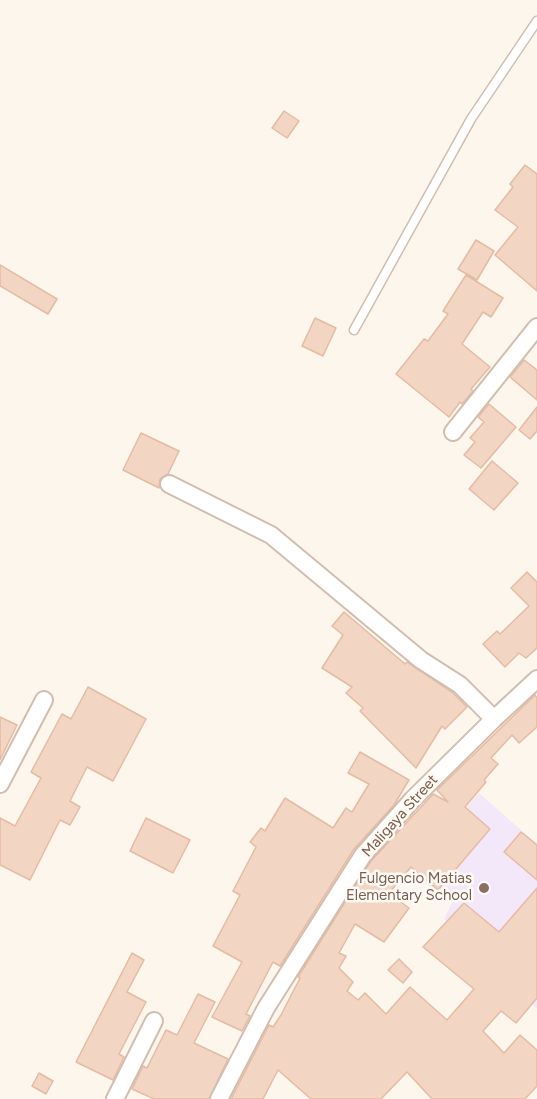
<!DOCTYPE html>
<html>
<head>
<meta charset="utf-8">
<style>
  body { margin:0 }
  canvas { display:block; background:#fdf6ec }
</style>
</head>
<body>
<canvas width="537" height="1099"></canvas>
<script>
const g = document.querySelector('canvas').getContext('2d');
g.lineJoin = 'round';
function fill(path, color) { g.fillStyle = color; g.fill(path, 'evenodd'); }
function stroke(path, color, width, dash) { g.strokeStyle = color; g.lineWidth = width; g.lineCap = dash ? 'butt' : 'round'; g.setLineDash(dash || []); g.stroke(path); }
function drawText(font, color, halo, rows, align = 'center') {
  g.font = font + ' Figtree,sans-serif'; g.lineWidth = 5; g.setLineDash([]); g.textBaseline = 'middle'; g.strokeStyle = halo; g.fillStyle = color; for (const [text, x, y, turn = 0] of rows) {
    g.save(); g.translate(x, y); g.rotate((+turn || 0) * Math.PI / 180); g.textAlign = isNaN(turn) ? turn : align; if (halo) g.strokeText(text, 0, 0); g.fillText(text, 0, 0); g.restore();
  }
}
fill(new Path2D(`
  M479 793 537 844V1009L444 919 452 903 411 873Z`), '#f3e8fa');
const building = new Path2D(`
  M284 111 299 121 287 138 272 128Z
  M525 165 537 174V291L495 255 518 227 495 210 513 187 510 184Z
  M476 240 494 251 477 280 458 269Z
  M0 265 57 299 48 314 0 286Z
  M466 275 503 298 491 317 483 312 462 344 490 367 471 389 473 391 462 404 460 402 449 417 396 374 424 339 428 341 448 314 443 311Z
  M315 318 336 328 323 356 302 346Z
  M524 360 537 370V400L510 377Z
  M489 404 516 427 481 468 464 455 475 442 470 438 484 422 478 417Z
  M537 407V431L530 439 519 430Z
  M141 433 179 451 168 474 160 479 159 488 123 470Z
  M492 461 518 483 494 510 469 489Z
  M527 572 537 582V648L526 658 519 653 505 667 483 644 497 631 500 634 529 606 511 588Z
  M344 612 405 664 407 662 453 693 467 707 445 729 442 726 416 768 360 711 363 708 346 693 352 687 322 668 343 635 332 626Z
  M88 687 146 719 113 781 87 767 70 801 80 807 70 825 60 820 30 880 0 865V818L15 826 41 778 31 772 39 757 62 714 71 719Z
  M535 695 537 698V727L519 743 512 735 491 758 498 764 484 780 486 782 465 807 490 829 438 890 411 867 389 893 409 908 384 942 355 924 339 953 346 956 339 968 353 982 347 991 358 1000 365 993 386 1014 410 987 447 1020 474 989 423 947 464 903 499 932 537 888V998L516 1023 501 1011 483 1031 504 1053 520 1035 537 1050V1086L525 1099H432L407 1072 381 1099H311L278 1070 263 1099H231L269 1025 273 1027 281 1015 300 978 298 977 371 861 433 794 448 802 437 790Z
  M0 717 17 725 0 760Z
  M360 752 409 780 394 805 354 849 280 966 273 962 246 1014 250 1016 242 1031 212 1017 242 962 213 946 240 895 233 891 256 847 250 842 261 828 265 831 285 798 333 828 346 808 352 812 369 784 348 773Z
  M146 818 190 840 173 873 130 851Z
  M521 832 537 845V880L504 852Z
  M132 953 144 960 127 992 146 1002 119 1054 124 1057 113 1080 76 1062Z
  M399 959 412 972 403 983 388 970Z
  M198 994 215 1002 194 1043 228 1059 209 1099H154L132 1089 143 1066 147 1068 166 1030 177 1035Z
  M39 1073 53 1081 46 1094 32 1086Z`);
fill(building, '#f3d5c3');
stroke(building, '#e6bba3', 1.5);
const service = new Path2D(`
  M354 330 471 119 537 21`);
const minor = new Path2D(`
  M453 432 537 327
  M169 484 271 535 421 660 460 685 494 719
  M0 784 44 700
  M115 1099 154 1021
  M219 1099 266 1008 363 855 413 799 494 719 537 679`);
stroke(service, '#d1beb0', 11);
stroke(minor, '#d1beb0', 20);
stroke(service, '#fff', 8);
stroke(minor, '#fff', 16);
for (const [x, y, r, color] of [
  [484,888,6,"#8d6e63"]
]) { const dot = new Path2D(); dot.arc(x, y, r, 0, 2 * Math.PI); g.fillStyle = color; g.fill(dot); stroke(dot, '#fffaf3', 2); }
drawText('15px', '#7a5c4d', '#fffaf3', [
  ["Maligaya Street",400,816,-48]
]);
drawText('15px', '#785e54', '#fffaf3', [
  ["Fulgencio Matias",472,879],
  ["Elementary School",472,896]
], 'right');
</script>
</body>
</html>
